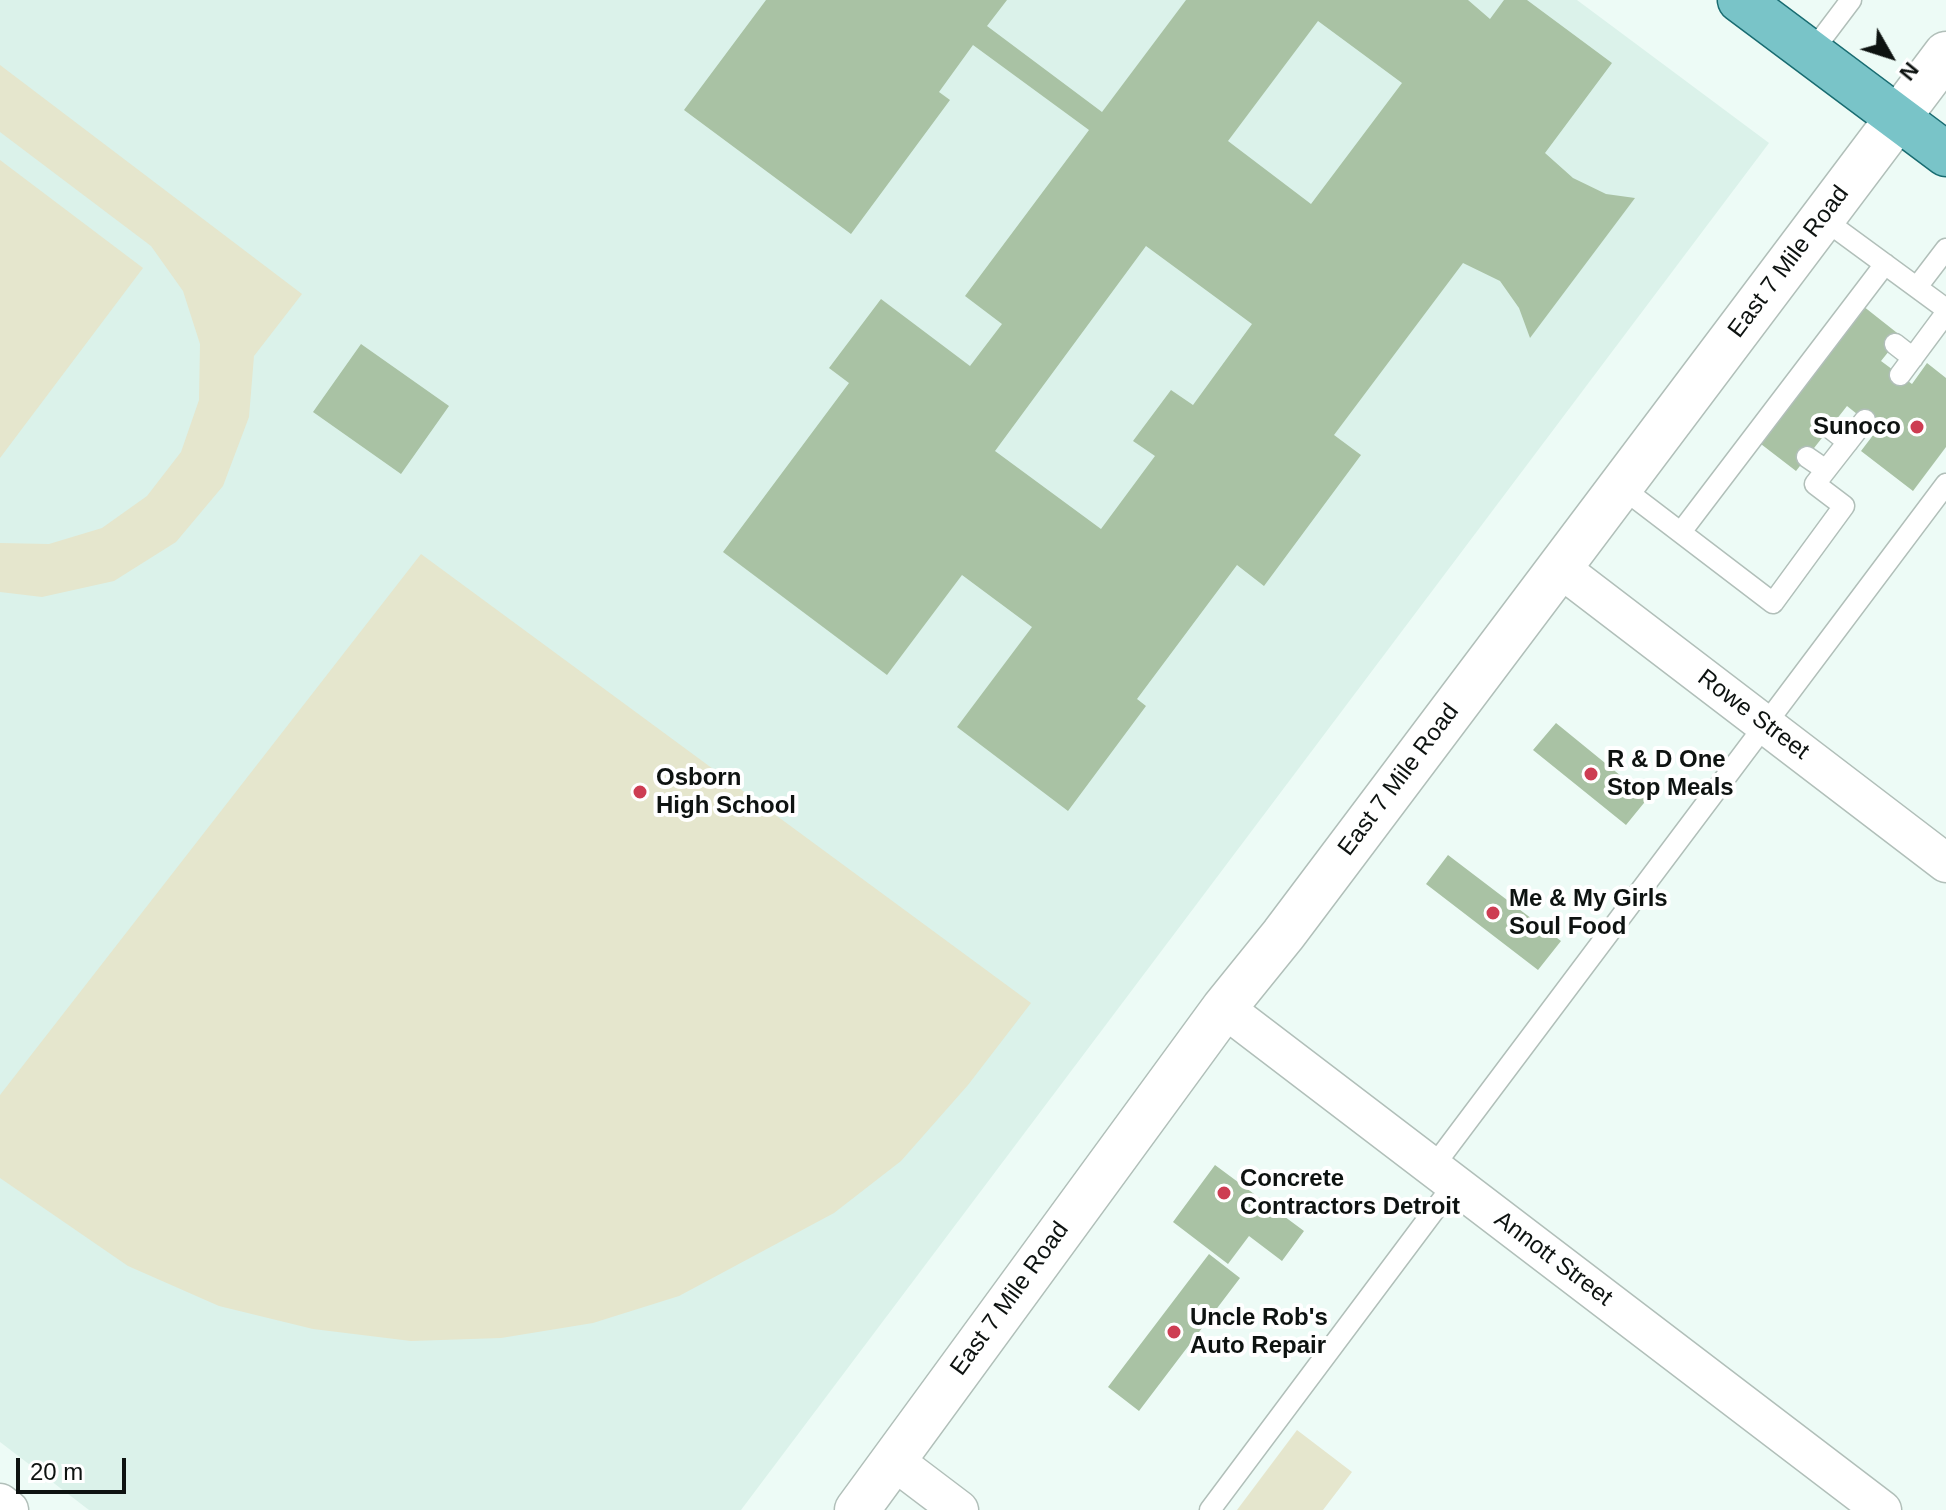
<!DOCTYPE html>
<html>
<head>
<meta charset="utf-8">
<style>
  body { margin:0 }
  #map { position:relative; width:1946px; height:1510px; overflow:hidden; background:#edfbf6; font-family:Helvetica,sans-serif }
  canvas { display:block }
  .north { position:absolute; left:1850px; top:16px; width:80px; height:80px; -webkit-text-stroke:6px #fff; paint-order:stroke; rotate:129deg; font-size:22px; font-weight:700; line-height:32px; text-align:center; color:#0e1311 }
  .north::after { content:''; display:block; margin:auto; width:28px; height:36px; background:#0e1311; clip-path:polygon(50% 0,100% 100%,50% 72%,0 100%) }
  .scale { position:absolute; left:16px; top:1458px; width:110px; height:36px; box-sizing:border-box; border:4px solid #0e1311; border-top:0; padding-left:10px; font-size:24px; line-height:28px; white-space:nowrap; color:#0e1311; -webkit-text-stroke:6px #fff; paint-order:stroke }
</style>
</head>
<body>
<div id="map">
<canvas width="1946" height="1510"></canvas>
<div class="north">N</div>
<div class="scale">20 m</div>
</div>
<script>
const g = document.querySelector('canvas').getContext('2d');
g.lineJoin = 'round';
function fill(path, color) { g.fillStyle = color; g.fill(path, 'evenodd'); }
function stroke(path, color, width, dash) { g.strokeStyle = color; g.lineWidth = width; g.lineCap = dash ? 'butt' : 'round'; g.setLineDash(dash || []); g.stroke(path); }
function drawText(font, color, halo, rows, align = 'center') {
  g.font = font + ' Helvetica,sans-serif'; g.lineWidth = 8; g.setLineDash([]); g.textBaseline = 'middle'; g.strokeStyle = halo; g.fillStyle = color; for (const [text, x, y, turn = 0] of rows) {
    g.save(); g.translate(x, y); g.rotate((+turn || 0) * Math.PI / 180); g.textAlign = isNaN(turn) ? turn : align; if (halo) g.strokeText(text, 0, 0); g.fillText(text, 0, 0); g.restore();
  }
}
fill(new Path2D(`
  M0 0H1577L1769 143 741 1510H89L0 1442Z`), '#dbf2ea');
fill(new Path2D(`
  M0 65 302 294 254 356 249 417 223 486 176 542 114 581 42 597 0 592V543L49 544 102 528 147 496 181 452 199 400 200 344 183 291 151 246 0 132Z
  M0 160 143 268 0 458Z
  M421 554 1031 1003 968 1085 901 1161 834 1213 679 1296 593 1323 501 1338 411 1341 313 1329 219 1306 128 1266 0 1178V1095Z
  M1297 1430 1352 1472 1323 1510H1237Z`), '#e5e6cd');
fill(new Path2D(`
  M766 0H1007L987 26 1102 112 1186 0H1468L1490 19 1504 0H1527L1612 63 1545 153 1573 178 1606 194 1635 198 1530 338 1519 308 1500 281 1463 263 1334 435 1361 455 1264 586 1237 565 1137 699 1146 706 1068 811 957 727 1032 627 962 575 887 675 723 552 849 383 829 368 881 299 970 366 1002 324 965 296 1089 130 973 45 939 92 950 100 851 234 684 110ZM1318 21 1402 83 1311 204 1228 141ZM1146 246 1252 324 1193 405 1171 390 1133 441 1155 456 1101 529 995 451Z
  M1863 306 1901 336 1881 361 1912 384 1927 363 1946 378V447L1913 491 1861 451 1877 430 1847 406 1796 471 1757 441Z
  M361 344 449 406 401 474 313 412Z
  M1556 723 1648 798 1626 825 1533 750Z
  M1448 855 1561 941 1538 970 1426 884Z
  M1215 1165 1304 1231 1282 1261 1249 1236 1228 1264 1173 1222Z
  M1209 1254 1240 1278 1139 1411 1108 1387Z`), '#a9c2a4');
const service = new Path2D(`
  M1811 53 1851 0
  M1822 218 1946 309
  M1917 287 1946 249
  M1895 344 1913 358
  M1900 375 1946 313
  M1830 428 1848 442
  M1807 457 1826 470
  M1621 487 1773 603 1844 506 1815 484 1865 420
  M1681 532 1885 264
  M1433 1167 1946 484
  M1210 1510 1454 1184`);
const minor = new Path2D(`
  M1560 568 1946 863
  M1224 1008 1882 1510
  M893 1460 959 1510
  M0 1503 9 1510`);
const tertiary = new Path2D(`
  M857 1510 1224 1008 1283 935 1946 54`);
const primary = new Path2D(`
  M1740 0 1946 154`);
stroke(service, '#b1bfb9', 23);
stroke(minor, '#b1bfb9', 41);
stroke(tertiary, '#b1bfb9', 47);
stroke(primary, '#196c71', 47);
stroke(service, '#fff', 20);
stroke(minor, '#fff', 38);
stroke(tertiary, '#fff', 44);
stroke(primary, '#79c4c8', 44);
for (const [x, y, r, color] of [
  [1917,427,8,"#cd3d52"],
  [1591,774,8,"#cd3d52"],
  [640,792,8,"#cd3d52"],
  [1493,913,8,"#cd3d52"],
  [1224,1193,8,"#cd3d52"],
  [1174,1332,8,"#cd3d52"]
]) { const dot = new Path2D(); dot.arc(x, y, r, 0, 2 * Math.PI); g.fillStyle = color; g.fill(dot); stroke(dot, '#fff', 3); }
drawText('24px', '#0e1311', '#fff', [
  ["East 7 Mile Road",1789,262,-53],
  ["Rowe Street",1753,715,37],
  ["East 7 Mile Road",1399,780,-53],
  ["Annott Street",1553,1259,37],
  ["East 7 Mile Road",1010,1299,-54]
]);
drawText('bold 24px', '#0e1311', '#fff', [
  ["Sunoco",1901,427,"right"],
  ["R & D One",1607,760],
  ["Stop Meals",1607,788],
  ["Osborn",656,778],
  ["High School",656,806],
  ["Me & My Girls",1509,899],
  ["Soul Food",1509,927],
  ["Concrete",1240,1179],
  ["Contractors Detroit",1240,1207],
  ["Uncle Rob's",1190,1318],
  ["Auto Repair",1190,1346]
], 'left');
</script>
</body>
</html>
